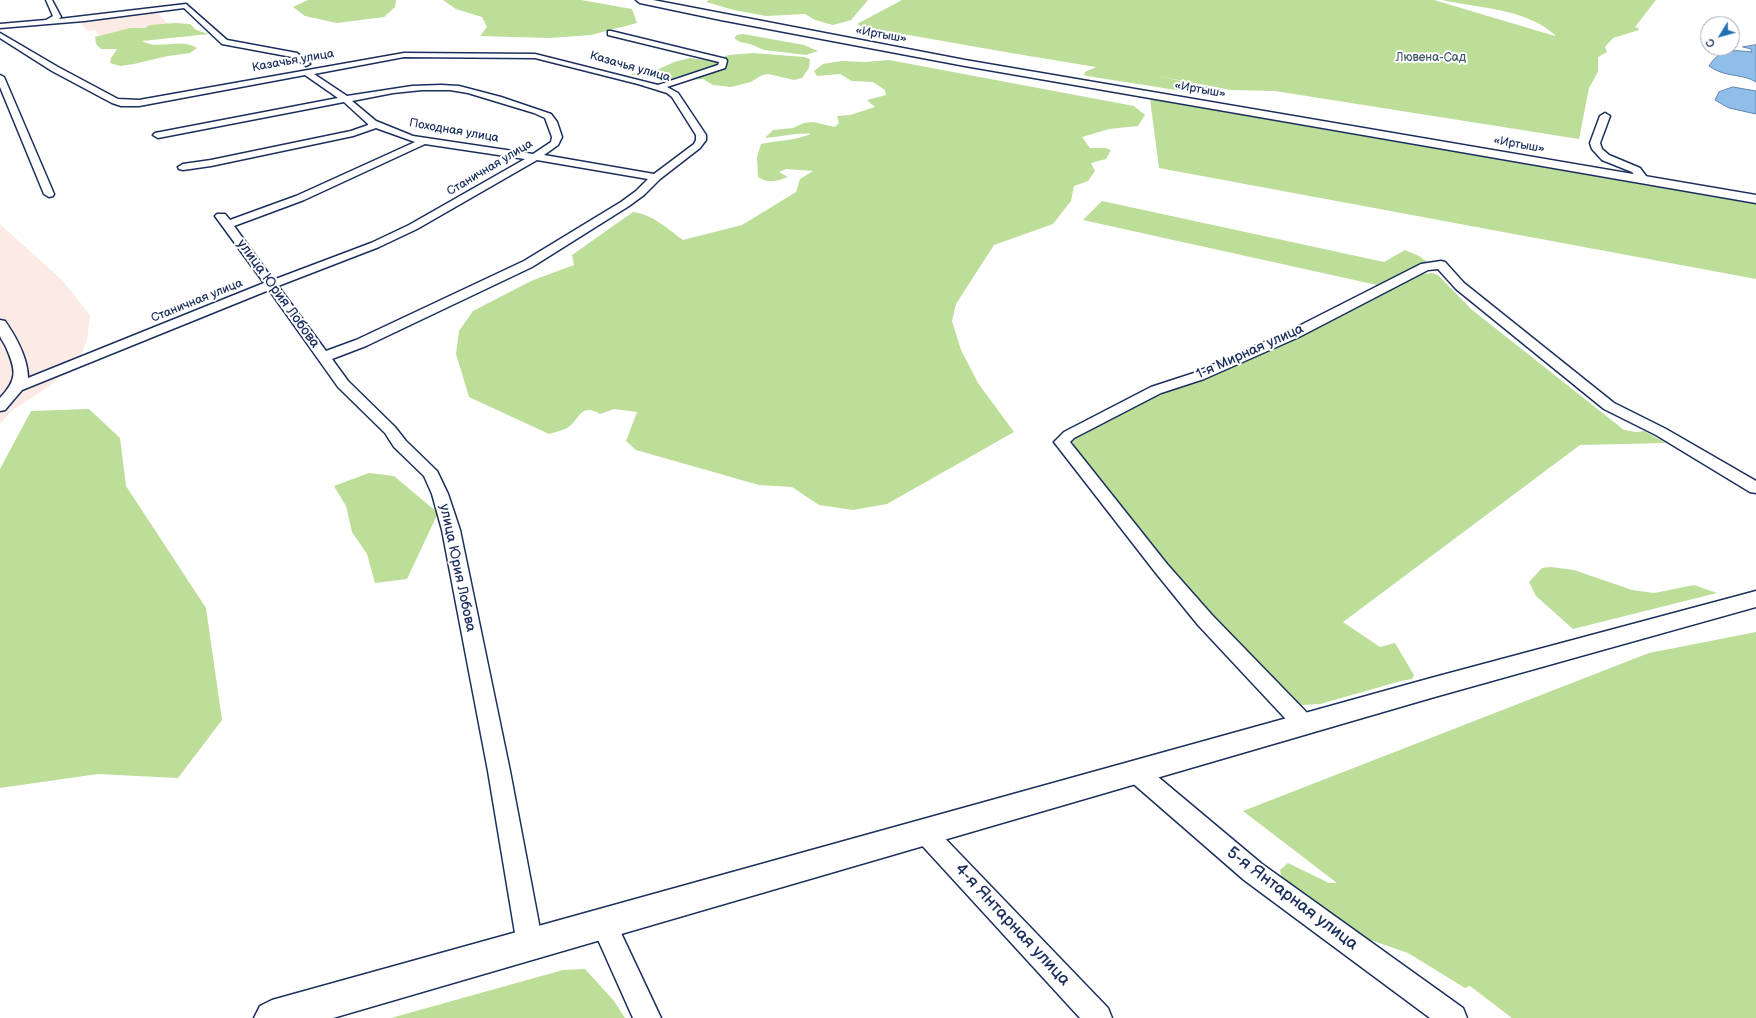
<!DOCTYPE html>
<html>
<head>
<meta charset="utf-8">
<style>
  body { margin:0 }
  #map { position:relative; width:1756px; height:1018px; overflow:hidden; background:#fff; font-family:"Balsamiq Sans",sans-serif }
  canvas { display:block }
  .north { position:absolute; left:1700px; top:16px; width:40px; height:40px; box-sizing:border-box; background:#fff; border:1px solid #a4acbf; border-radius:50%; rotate:233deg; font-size:11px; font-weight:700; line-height:16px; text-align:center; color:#1b2f5e }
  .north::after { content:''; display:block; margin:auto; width:14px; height:18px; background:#1f6fb2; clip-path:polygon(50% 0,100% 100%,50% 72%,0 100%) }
</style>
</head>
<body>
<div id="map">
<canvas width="1756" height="1018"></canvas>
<div class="north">С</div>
</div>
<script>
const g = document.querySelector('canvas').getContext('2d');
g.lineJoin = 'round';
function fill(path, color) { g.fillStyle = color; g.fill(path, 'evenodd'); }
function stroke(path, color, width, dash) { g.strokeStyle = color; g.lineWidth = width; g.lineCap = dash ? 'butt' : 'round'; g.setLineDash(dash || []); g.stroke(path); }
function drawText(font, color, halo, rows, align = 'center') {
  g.font = font + ' "Balsamiq Sans",sans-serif'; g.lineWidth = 4; g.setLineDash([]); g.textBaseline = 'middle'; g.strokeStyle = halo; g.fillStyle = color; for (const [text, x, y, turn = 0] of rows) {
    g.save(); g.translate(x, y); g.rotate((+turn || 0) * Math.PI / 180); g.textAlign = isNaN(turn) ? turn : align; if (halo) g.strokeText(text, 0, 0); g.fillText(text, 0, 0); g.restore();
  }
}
fill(new Path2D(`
  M156 11 170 26 100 36 95 30 87 31 81 23Z
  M0 224 63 281 90 315 87 340 80 357 51 385 11 411 0 424Z`), '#fbebe4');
fill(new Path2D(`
  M308 0H396L395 7 384 17 337 23 305 16 293 7Z
  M443 0H581L632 9 637 23 591 35 549 38 480 36 487 27 482 17 456 9Z
  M709 0H868L851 20 833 25 815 20 805 14 766 16 734 10 706 2Z
  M902 0H1434L1555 36V35C1527 9 1479 8 1442 0H1656L1635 27 1638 28 1639 30 1613 38 1605 47 1607 52 1598 57V72L1589 88 1579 139 1275 91 1231 90 1158 76 1209 87 1203 91 1195 93 1087 76 1084 75 1085 72 1096 67 1011 53 863 27 857 24Z
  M175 23 190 24 196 30 209 34 142 41C158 51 180 37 197 48L190 53 168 56 134 64 120 66 110 63 111 58 117 49H101L96 44 95 37 130 28H145L150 25Z
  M743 34 804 45 818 51 806 55 764 50 750 44 740 42 734 38 737 35Z
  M753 53 804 57 810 59 809 68 802 78 794 80 768 74 762 75 751 82 731 87 713 85 703 79 671 81 663 80 656 77 658 72 641 75H630L638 72 659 69 674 62 690 58 712 61 729 55Z
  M889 60 1134 106 1145 115 1138 126 1109 129 1082 137 1090 148H1105L1111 150 1106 159 1091 163 1095 171 1088 181 1074 186 1071 201 1053 224 994 245 956 304 952 321 961 350 978 383 1014 432 887 504 853 510 819 505 792 487 759 485 636 450 626 441 637 412 614 409 600 414C579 402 580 421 567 428 561 431 554 432 549 434L469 397 456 354 459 331 473 311 531 281 574 265 572 255 633 212C652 214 668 229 683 240L742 225 796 192 800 179 813 171 786 169 779 172 788 177C778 181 768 184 758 177L757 157 761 144C779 140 793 141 811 134 801 132 778 137 765 138L773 130 793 128 804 123 813 122 835 127 839 123 837 116 850 115 875 107 867 100 886 95 885 90 873 82 852 81 840 74 817 76 814 71 823 64 841 61 865 62Z
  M1150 99 1756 204V279L1159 168Z
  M1102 201 1384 262 1405 250 1419 256 1430 264 1420 265 1377 285 1083 220Z
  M1432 273 1438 275 1471 309 1624 430 1636 432 1644 431 1666 443 1580 445 1343 622 1380 647 1395 643 1414 675 1412 679 1401 681 1320 704 1302 705 1280 691 1208 615 1107 490 1083 459 1072 441 1083 432 1148 399 1232 367 1423 274Z
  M89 409 120 438 126 486 206 608 222 720 178 778 98 774 0 788V469L31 411Z
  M369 473 394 476 438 513 407 579 375 583 367 554 352 532 346 506 334 486Z
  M1551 567 1574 570 1632 590 1654 593 1694 585 1717 593 1573 629 1536 596 1529 582 1542 568Z
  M1756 632V1018H1512L1470 986 1465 988 1408 953 1327 925 1283 882 1280 870 1288 863 1329 883H1337L1243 811 1649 653Z
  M585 969 614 1001 625 1018H391L563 970Z`), '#bcde98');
const water = new Path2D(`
  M1756 45V82C1742 73 1725 78 1709 66 1720 48 1733 50 1752 52L1751 49 1743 47Z
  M1733 87 1756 91V114L1729 108 1715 100 1719 92Z`);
fill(water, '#8fbee9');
stroke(water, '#6185b1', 1);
const street = new Path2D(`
  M46 0H52L61 17 59 19 186 4 227 40 297 53 310 64 306 66 292 57 222 44 184 8 84 21 0 28V24L46 20 53 16Z
  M608 31H611L726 59 727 61 725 68 667 87 678 93 706 135V140L700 148 660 179 644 195 629 206 532 267 366 346 332 359 348 381 395 427 406 441 437 471 448 494 460 530 510 771 543 945 539 954 530 957 521 954 517 945 488 771 442 530 432 494 424 476 394 447 385 433 338 387 269 290 22 390 5 410 0 411V398C18 379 16 370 6 347 4 343 1 339 0 336 0 331 0 325 0 320L5 321C16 337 28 358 28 378L264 283 215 216 217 214H225L230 220 296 196 415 142 376 128 353 136 211 166 183 170 179 169 178 167 183 164 211 160 351 131 368 125V124L344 102 158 138 153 135 155 133 338 98 305 75 139 106H121L112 103 52 71 0 38V33L58 67 118 99 139 100 404 53 535 54 658 85 718 65 719 62 608 35ZM404 57 535 58 638 84 667 93 672 97 696 135V140L694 144 654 174 544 155 558 145 562 137 557 122 551 114 501 97 459 86 441 85 412 86 347 96 314 74ZM422 90H450L468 93 534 113 545 118 552 137 551 142 533 154 413 136 376 121 352 101 393 93ZM425 144 525 159 409 225 371 243 273 280 234 226 304 200ZM537 160 648 179 636 191 621 202 524 261 356 340 326 351 278 286 379 247 417 229Z
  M0 75 4 77 54 194 53 196 49 197 44 194 0 87Z
  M1605 113 1610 116 1600 143 1602 149 1609 155 1640 168 1649 180 1648 182H1640L1632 172 1602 160 1592 149 1590 143 1600 116Z
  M1441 261 1445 262 1464 283 1614 403 1666 429 1756 481V493L1750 492 1656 435 1604 409 1456 289 1438 269 1428 270 1299 337 1204 379 1161 393 1074 438 1070 442 1167 564 1212 615 1313 719 1316 725 1313 731 1305 733 1297 731 1198 625 1155 572 1054 442 1064 432 1151 387 1194 373 1289 331 1421 264Z
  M1137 764 1145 766 1262 864 1463 1008 1467 1018H1430L1244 880 1129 780 1126 773 1129 766Z
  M925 823 933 826 1108 1008 1112 1018H1080L917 840 913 833 917 826Z
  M604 912 613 916 661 1018H633L591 924 595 916Z`);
const primary = new Path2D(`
  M1756 591V607L1431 698 333 1018H254L260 1006 272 1000 1431 678Z`);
const highway = new Path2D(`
  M636 0H653L965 60 1756 195V203L965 66 721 20 640 3Z`);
stroke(street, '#1b2f5e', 3);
stroke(primary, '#1b2f5e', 3);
stroke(highway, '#1b2f5e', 3);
fill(street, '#fff');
fill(primary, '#fff');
fill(highway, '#fff');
drawText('12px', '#1b2f5e', '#fff', [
  ["«Иртыш»",881,35,10],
  ["Казачья улица",293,61,-10],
  ["Казачья улица",630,67,16],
  ["«Иртыш»",1200,90,10],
  ["Походная улица",454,131,10],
  ["«Иртыш»",1519,145,10],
  ["Станичная улица",490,168,-31],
  ["Станичная улица",197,301,-22]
]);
drawText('12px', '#435b6c', '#fff', [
  ["Лювена-Сад",1431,58]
]);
drawText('14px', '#1b2f5e', '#fff', [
  ["улица Юрия Лобова",278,294,54],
  ["1-я Мирная улица",1250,352,-24],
  ["улица Юрия Лобова",457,568,78]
]);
drawText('17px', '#1b2f5e', '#fff', [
  ["5-я Янтарная улица",1292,899,37],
  ["4-я Янтарная улица",1012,925,47]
]);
</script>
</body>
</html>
